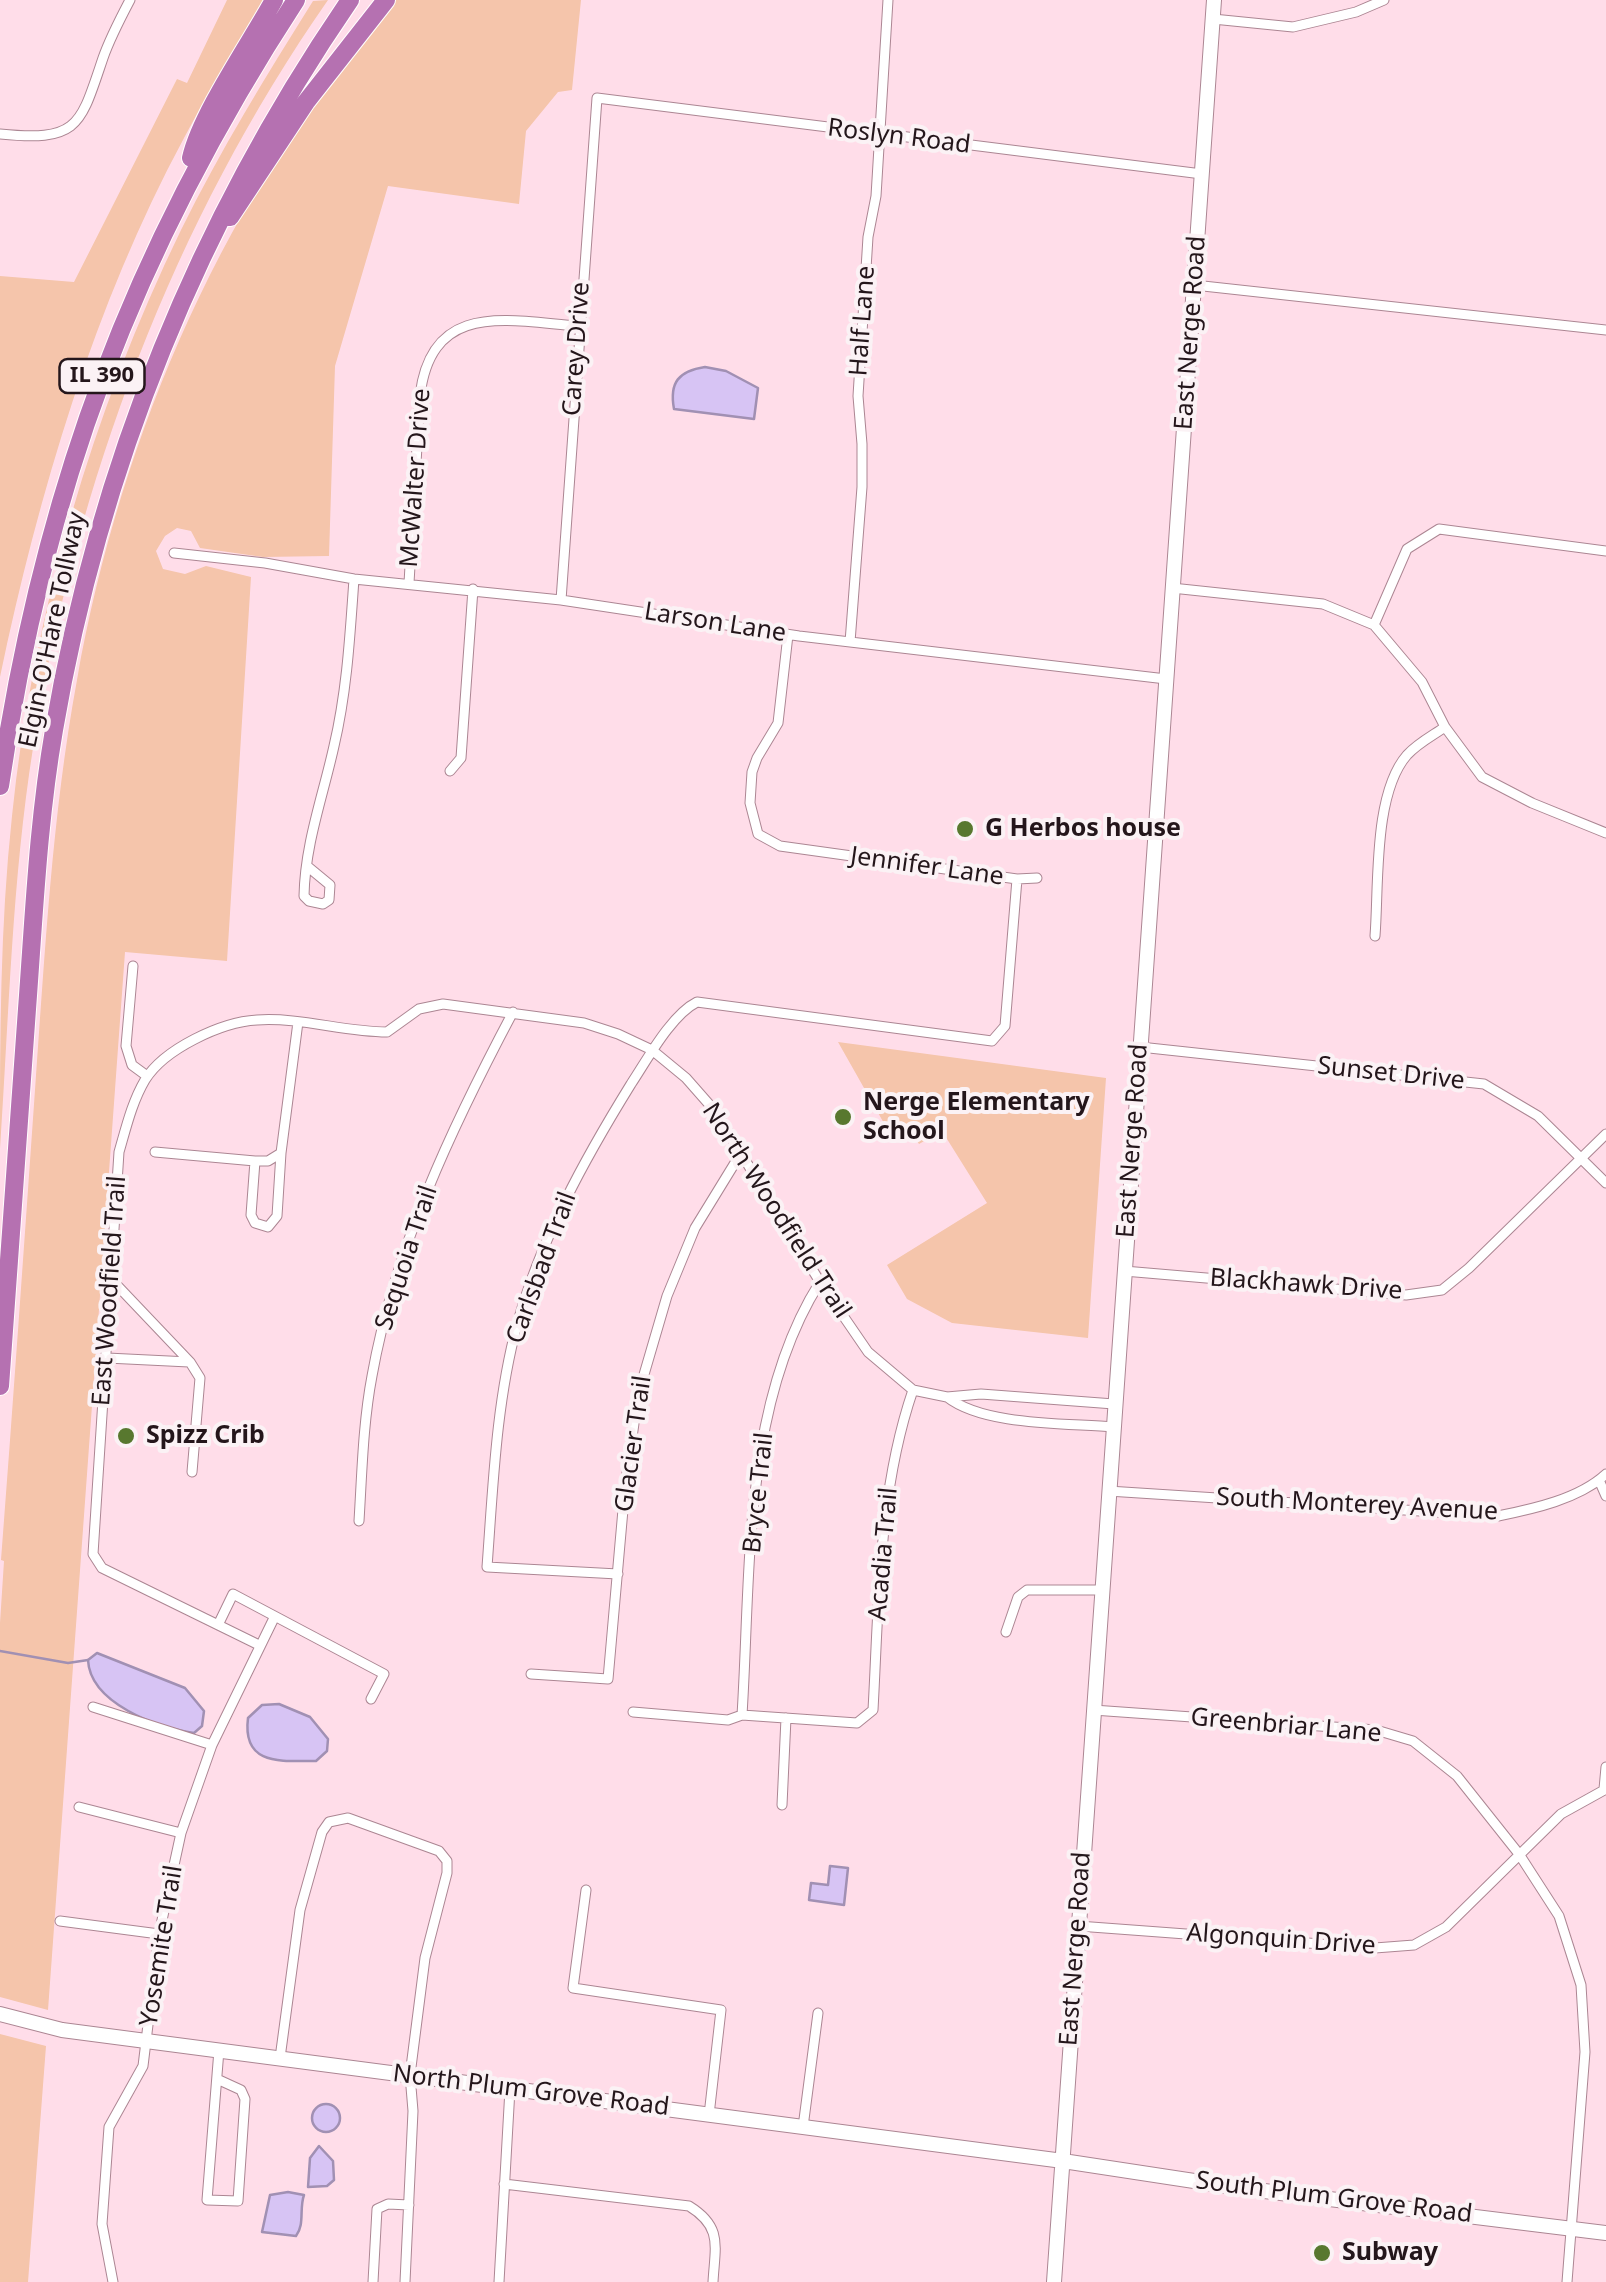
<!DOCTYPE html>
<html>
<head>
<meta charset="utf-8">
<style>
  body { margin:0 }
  canvas { display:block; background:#ffdde9 }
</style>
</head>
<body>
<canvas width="1606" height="2282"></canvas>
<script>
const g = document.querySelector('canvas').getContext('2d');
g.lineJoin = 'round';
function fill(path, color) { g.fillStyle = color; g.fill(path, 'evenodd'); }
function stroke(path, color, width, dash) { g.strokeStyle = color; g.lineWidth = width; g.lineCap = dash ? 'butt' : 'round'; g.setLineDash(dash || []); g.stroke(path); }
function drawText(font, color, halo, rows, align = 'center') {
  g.font = font + ' "Noto Sans",sans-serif'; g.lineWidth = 8; g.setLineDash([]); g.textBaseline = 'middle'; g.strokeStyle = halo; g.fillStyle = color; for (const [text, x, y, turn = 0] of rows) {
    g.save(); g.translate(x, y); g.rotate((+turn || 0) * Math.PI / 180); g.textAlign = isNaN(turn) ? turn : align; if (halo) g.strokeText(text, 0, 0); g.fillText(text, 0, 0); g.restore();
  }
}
fill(new Path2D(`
  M227 0H264C237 46 209 91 184 138 94 305 39 492 0 677V276L74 282 177 79 187 83Z
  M328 0C173 222 76 482 33 748 12 880 9 1016 0 1149 0 1037 0 927 12 816 33 614 92 413 181 230 220 151 266 76 313 1Z
  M396 0H581L572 90 558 92 526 131 519 204 388 186 335 366 329 556 263 557 200 548 191 531 177 528 165 536 156 551 163 569 185 574 206 566 251 577 227 961 125 952 48 2010 0 1997V1623L4 1561 1 1560C13 1403 24 1247 35 1090 45 953 52 815 77 680 121 433 227 187 396 0Z
  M838 1042 1106 1078 1088 1338 952 1323 907 1299 887 1265 987 1203 942 1131 919 1144 910 1131 894 1141Z
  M0 2034 46 2046 28 2282H0Z`), '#f5c5ab');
const water = new Path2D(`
  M705 367 726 371 758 388 754 419 674 409C669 382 679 371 705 367Z
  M97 1653 185 1688 204 1711 202 1726 194 1733C157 1728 90 1703 88 1660Z
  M279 1704 310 1717 328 1739 327 1751 316 1761C281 1761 242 1766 248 1718L262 1705Z
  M830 1866 848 1868 844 1905 809 1900 811 1883 828 1885Z
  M312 2118a14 14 0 1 1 28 0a14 14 0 1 1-28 0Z
  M319 2146 333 2161 334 2180 327 2186 308 2187 310 2158Z
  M288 2192 304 2195C299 2209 305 2224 296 2236L262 2232 270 2195Z`);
fill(water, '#d7c4f4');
stroke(water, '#a190b3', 2.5);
stroke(new Path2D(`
  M0 1651 68 1663 88 1660`), '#a190b3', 2.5);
const street = new Path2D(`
  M1213 19 1293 27 1356 12 1384 0
  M0 134C79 142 80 126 103 58 110 38 120 19 130 0
  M1194 285 1606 330
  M174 553 265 563 354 579 561 600 799 636 1166 679
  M409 583 420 395C432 300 508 321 579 326
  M1172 588 1323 604 1374 625 1422 682 1445 727 1482 777 1532 803 1606 833
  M561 600 597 98 1202 174
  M1374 625 1407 549 1439 529 1606 551
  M850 642 862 487V444L858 396 868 237 876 196 888 0
  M450 771 461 758 473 589
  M307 866 330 885 329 900 323 904 309 901 304 896C305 844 323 796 334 746 347 691 350 635 354 579
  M1017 879 1037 878
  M1375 936C1379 886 1373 794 1407 755 1418 743 1432 736 1445 727
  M133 966 126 1046 132 1065 147 1076
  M1140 1047 1484 1084 1538 1116 1606 1183
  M155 1152 255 1161H268L281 1153
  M255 1161 251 1215 255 1223 268 1227 277 1216 281 1153 298 1022
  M1124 1271 1406 1295 1442 1290 1469 1268 1606 1134
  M112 1280 190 1362 200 1378 192 1472
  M107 1358 189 1362
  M1113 1427C1066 1423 984 1426 947 1397L981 1394 1114 1404
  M1599 1480 1606 1496
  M1108 1491 1498 1516C1533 1509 1579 1499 1606 1474
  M359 1521C362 1473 363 1423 372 1376 395 1247 452 1127 513 1012
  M618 1574 487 1567C493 1487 496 1403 517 1325 541 1238 584 1160 631 1084 647 1060 671 1015 697 1002L992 1041 1005 1026 1017 879 780 846 758 834 750 803 752 772 757 758 778 723 788 635
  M218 1625 233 1594 384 1674 371 1699
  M1006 1632 1018 1597 1027 1590H1101
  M259 1645 102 1568 93 1554 119 1152C126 1128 132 1102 145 1080 164 1049 221 1022 257 1020 300 1017 344 1032 387 1032L419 1009 443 1004 584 1023 618 1034 652 1050 686 1078 715 1111 820 1282 868 1352 913 1390 947 1397
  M531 1674 608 1679 625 1487 638 1395 667 1296 695 1228 741 1153
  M93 1707 212 1745
  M1093 1710 1376 1730 1413 1741 1457 1776 1519 1854 1559 1916 1581 1985 1585 2052 1567 2282
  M633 1712 728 1720 742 1715 857 1723 873 1710C879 1603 878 1492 913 1390
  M742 1715C751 1574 742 1405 820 1282
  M1604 1789 1606 1767
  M782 1805 786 1718
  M79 1807 181 1833
  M586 1890 573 1988 721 2010 709 2115
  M60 1921 159 1934
  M1078 1926 1375 1948 1414 1945 1446 1927 1561 1814 1606 1789
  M280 2058 300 1910 322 1832 329 1822 348 1818 439 1851 447 1861V1873L425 1958 410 2075 413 2111 405 2282
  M217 2079 241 2090 245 2099 238 2201 207 2200 219 2050
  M803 2127 818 2013
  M504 2184 689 2206C723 2227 715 2246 713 2282
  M113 2282 102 2224 109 2127 143 2066 159 1934 181 1833 212 1745 274 1618
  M373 2282 377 2209 388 2204 409 2205
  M499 2282 510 2089`);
const secondary = new Path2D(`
  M0 2014 62 2030 1063 2161 1240 2188 1606 2233
  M1054 2282 1214 0`);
const highway = new Path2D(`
  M191 158C201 114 251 42 274 0
  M230 217 306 102 386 0
  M0 786C43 491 133 250 296 0
  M0 1386C9 1260 18 1135 27 1009 34 916 38 822 54 730 99 467 199 220 350 0`);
stroke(street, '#ac8693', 11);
stroke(secondary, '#ac8693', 16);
stroke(highway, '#fff', 20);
stroke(street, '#fff', 9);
stroke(secondary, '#fff', 14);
stroke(highway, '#b571b1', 18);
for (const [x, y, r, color] of [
  [965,829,10,"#58782f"],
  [843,1117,10,"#58782f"],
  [126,1436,10,"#58782f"],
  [1322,2253,10,"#58782f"]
]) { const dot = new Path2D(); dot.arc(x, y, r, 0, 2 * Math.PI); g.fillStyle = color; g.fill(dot); stroke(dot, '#fbf2f5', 4); }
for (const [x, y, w] of [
  [102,376,85]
]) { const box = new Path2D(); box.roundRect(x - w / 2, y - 17, w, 34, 8); g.fillStyle = '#fbf2f5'; g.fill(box); stroke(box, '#24161b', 2.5); }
drawText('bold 22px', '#24161b', null, [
  ["IL 390",102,376]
]);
drawText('25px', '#24161b', '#fbf2f5', [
  ["Roslyn Road",899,137,7],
  ["Half Lane",863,321,-86],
  ["East Nerge Road",1191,333,-86],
  ["Carey Drive",577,349,-86],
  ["McWalter Drive",416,478,-86],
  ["Larson Lane",715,623,9],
  ["Elgin-O'Hare Tollway",53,630,-78],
  ["Jennifer Lane",927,867,8],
  ["Sunset Drive",1391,1074,6],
  ["East Nerge Road",1133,1141,-86],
  ["North Woodfield Trail",776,1211,57],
  ["Sequoia Trail",407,1258,-72],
  ["Carlsbad Trail",542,1268,-70],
  ["Blackhawk Drive",1306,1285,4],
  ["East Woodfield Trail",110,1291,-86],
  ["Glacier Trail",634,1444,-82],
  ["Bryce Trail",759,1493,-84],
  ["South Monterey Avenue",1357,1505,3],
  ["Acadia Trail",884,1554,-85],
  ["Greenbriar Lane",1286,1726,5],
  ["Algonquin Drive",1281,1940,4],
  ["Yosemite Trail",162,1946,-81],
  ["East Nerge Road",1076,1949,-86],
  ["North Plum Grove Road",531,2091,7],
  ["South Plum Grove Road",1334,2198,7]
]);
drawText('bold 25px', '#24161b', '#fbf2f5', [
  ["G Herbos house",985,829],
  ["Nerge Elementary",863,1103],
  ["School",863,1132],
  ["Spizz Crib",146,1436],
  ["Subway",1342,2253]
], 'left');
</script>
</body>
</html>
